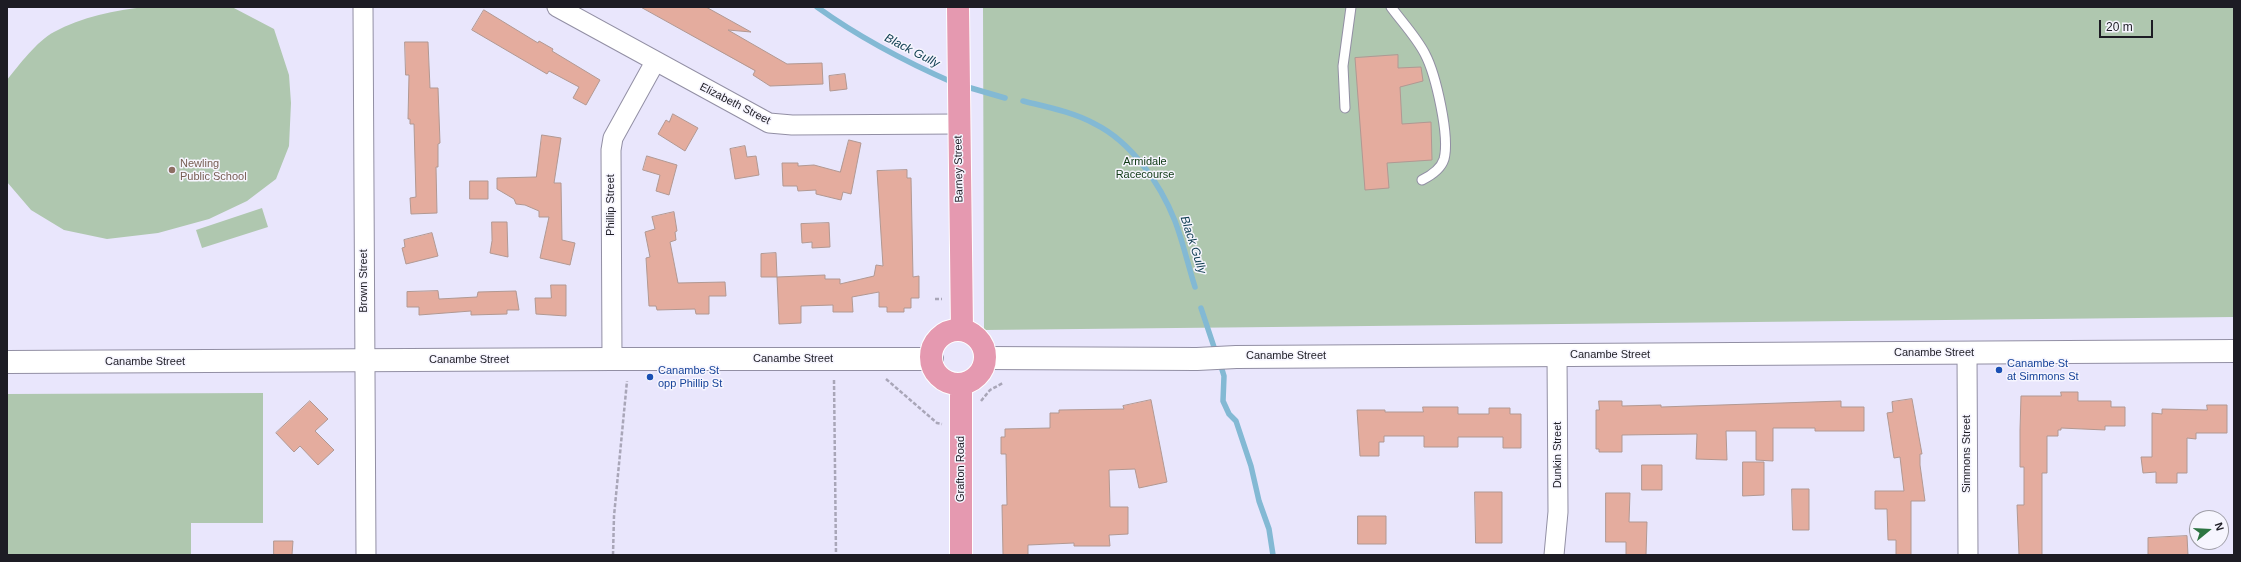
<!DOCTYPE html>
<html>
<head>
<meta charset="utf-8">
<style>
  body { margin:0 }
  #map { position:relative; width:2241px; height:562px; overflow:hidden; background:#e9e6fc; font-family:Helvetica,sans-serif }
  canvas { display:block }
  .frame { position:absolute; inset:0; border:8px solid #1d1c24; pointer-events:none }
  .north { position:absolute; left:2189px; top:510px; width:40px; height:40px; box-sizing:border-box; background:#f6f5fe; border:1px solid #9f9ea7; border-radius:50%; rotate:72deg; font-size:11px; font-weight:700; line-height:16px; text-align:center; color:#1d1c24 }
  .north::after { content:''; display:block; margin:auto; width:14px; height:18px; background:#2d7542; clip-path:polygon(50% 0,100% 100%,50% 72%,0 100%) }
  .scale { position:absolute; left:2099px; top:20px; width:54px; height:18px; box-sizing:border-box; border:2px solid #1d1c24; border-top:0; padding-left:5px; font-size:12px; line-height:14px; white-space:nowrap; color:#1d1c24; -webkit-text-stroke:3px #f6f5fe; paint-order:stroke }
</style>
</head>
<body>
<div id="map">
<canvas width="2241" height="562"></canvas>
<div class="frame"></div>
<div class="north">N</div>
<div class="scale">20 m</div>
</div>
<script>
const g = document.querySelector('canvas').getContext('2d');
g.lineJoin = 'round';
function fill(path, color) { g.fillStyle = color; g.fill(path, 'evenodd'); }
function stroke(path, color, width, dash) { g.strokeStyle = color; g.lineWidth = width; g.lineCap = dash ? 'butt' : 'round'; g.setLineDash(dash || []); g.stroke(path); }
function drawText(font, color, halo, rows, align = 'center') {
  g.font = font + ' Helvetica,sans-serif'; g.lineWidth = 3; g.setLineDash([]); g.textBaseline = 'middle'; g.strokeStyle = halo; g.fillStyle = color; for (const [text, x, y, turn = 0] of rows) {
    g.save(); g.translate(x, y); g.rotate((+turn || 0) * Math.PI / 180); g.textAlign = isNaN(turn) ? turn : align; if (halo) g.strokeText(text, 0, 0); g.fillText(text, 0, 0); g.restore();
  }
}
fill(new Path2D(`
  M146 7H232L274 29 289 75 291 103 289 146 276 179 247 201 209 219 158 233 107 239 64 230 31 210 7 182V80C19 65 37 41 54 32 81 17 116 10 146 7Z
  M983 7H2234V317L984 330Z
  M262 208 268 227 202 248 196 230Z
  M263 393V523H191V555H7V394Z`), '#afc7af');
stroke(new Path2D(`
  M817 7C860 38 906 62 954 83
  M964 86 1005 98
  M1023 101C1047 107 1073 112 1095 124 1131 142 1160 183 1175 221 1183 242 1188 265 1195 287
  M1201 308 1216 353
  M1220 363 1224 376 1223 401 1229 414 1236 421 1251 466 1259 501 1269 529 1273 555`), '#83b9d4', 5.5);
const building = new Path2D(`
  M641 7H706L751 32 728 30 787 64 822 63 823 84 770 86 753 75 755 71Z
  M484 10 538 43 539 41 553 49 552 51 600 80 586 105 573 98 579 87 549 71 547 74 472 30Z
  M405 42H428L430 88H438L440 143 438 144V167H436L437 213 411 214 410 198 416 197 414 124H410V119H408L409 75H406Z
  M1398 55V68L1421 67 1423 81 1400 87 1402 124 1431 122 1432 160 1387 163 1389 188 1365 190 1355 58Z
  M845 74 847 89 830 91 829 76Z
  M673 114 698 128 685 151 658 134 666 120 669 122Z
  M542 135 561 138 554 183H561L562 240 575 243 570 265 540 258 549 217H539V211L525 205 516 204 514 199 497 189V178L536 177Z
  M849 140 861 143 851 194 843 192 841 200 816 194V190L798 191 797 186H783L782 163H798V166L814 165 840 172Z
  M745 146 747 157 756 156 759 175 735 179 730 149Z
  M647 156 677 165 669 195 656 191 660 175 643 170Z
  M907 170V178H911L913 277 919 276V298H911V308H904V312H887V307H879V292L852 297 853 312H833V305L801 306V323L779 324 777 277 825 275V279H840V284L874 276 876 265 883 266 877 171Z
  M470 181H488V199H470Z
  M674 212 677 231 675 232 676 240 670 242 678 283 725 282 726 296H709V314H696L695 309 657 310 656 306H649L646 258 650 257 645 232 655 229 652 217Z
  M492 222H507L508 257 490 253 492 241Z
  M829 223 830 247 812 248V242L802 243 801 224Z
  M432 233 438 256 406 264 402 248 405 247 404 240Z
  M776 253 777 277H761V254Z
  M551 285H566V316L536 314 535 298H551Z
  M438 291 439 299 477 297 478 292 516 291 519 310H507V314L471 315V311L419 315V307H407V292Z
  M2061 392H2078V401H2111V407H2125V426H2105V430L2061 428V430H2058V436H2047V473H2042V555H2019L2017 505H2024V467H2020V430L2021 396H2061Z
  M1912 399 1922 454H1920V465L1925 501H1911V555H1896V540H1888L1887 509H1875V491H1904L1900 457 1894 458 1887 413 1893 412 1892 402Z
  M1151 400 1167 482 1139 488 1135 469 1109 470 1110 507H1128V534L1109 535 1110 546H1074V543L1028 545V555H1003L1002 505H1007L1006 454H1001V437H1005V429L1050 428V413H1059V410L1124 409 1123 406Z
  M310 401 328 419 315 431 334 450 318 465 300 446 294 452 276 433Z
  M1599 401H1622V406L1661 405V407L1841 401V407H1864V431H1815V428H1773V461L1756 460V431H1726L1727 460 1696 459 1697 434 1622 435V452H1599V449H1596V410H1599Z
  M2207 405H2227V433H2196V439L2187 438V473H2177V483H2156V472L2143 473 2141 457H2152V413L2162 414V409L2207 410Z
  M1423 407H1458V414H1489V408H1510V414H1521V448H1503V437H1458V447H1424V436H1384V442H1379V456H1360L1357 410H1385V412H1423Z
  M1743 462H1764V495L1743 496Z
  M1642 465H1662V490H1642Z
  M1792 489H1809V530H1793Z
  M1475 492H1502V543H1476Z
  M1606 493H1630L1629 522H1647L1646 555H1626V542H1606Z
  M1358 516H1386V544H1358Z
  M2187 536 2188 555H2148V538Z
  M274 541H293L292 555H274Z`);
fill(building, '#e4ac9e');
stroke(building, '#b19892', 1);
const service = new Path2D(`
  M1391 7C1402 22 1417 38 1425 54 1436 75 1450 137 1444 159 1441 169 1430 176 1422 180
  M1345 108 1343 66 1351 7`);
const minor = new Path2D(`
  M363 7 366 555
  M557 7 769 123 792 125 958 124
  M1967 353 1968 555
  M612 359 611 150 613 138 655 62
  M1554 555 1558 512 1557 355`);
const tertiary = new Path2D(`
  M985 358 1197 359 1236 357 2234 351
  M7 362 612 359H932`);
const primary = new Path2D(`
  M958 7 962 330
  M931 357a27 27 0 1 1 54 0a27 27 0 1 1-54 0Z
  M961 555V384`);
stroke(service, '#928fa4', 11);
stroke(minor, '#928fa4', 21);
stroke(tertiary, '#928fa4', 24);
stroke(primary, '#fff', 24);
stroke(new Path2D(`
  M935 299H942
  M886 379 937 423 942 424
  M834 380 836 555
  M981 401 990 390 1003 383
  M613 555 614 516 627 381`), '#a9a6b8', 2.5, [4, 2]);
stroke(service, '#fff', 9);
stroke(minor, '#fff', 19);
stroke(tertiary, '#fff', 22);
stroke(primary, '#e599b0', 22);
for (const [x, y, r, color] of [
  [172,170,4,"#8d6e63"],
  [1999,370,4,"#1a4fb4"],
  [650,377,4,"#1a4fb4"]
]) { const dot = new Path2D(); dot.arc(x, y, r, 0, 2 * Math.PI); g.fillStyle = color; g.fill(dot); stroke(dot, '#f6f5fe', 1.5); }
drawText('11px', '#1d1c24', '#f6f5fe', [
  ["Elizabeth Street",735,104,27],
  ["Barney Street",959,169,-91],
  ["Phillip Street",611,205,-90],
  ["Brown Street",364,281,-90],
  ["Canambe Street",1934,353],
  ["Canambe Street",1610,355],
  ["Canambe Street",1286,356],
  ["Canambe Street",793,359],
  ["Canambe Street",469,360],
  ["Canambe Street",145,362],
  ["Simmons Street",1967,454,-90],
  ["Dunkin Street",1558,455,-90],
  ["Grafton Road",961,469,-90]
]);
drawText('11px', '#0e3813', '#f6f5fe', [
  ["Armidale",1145,162],
  ["Racecourse",1145,175]
]);
drawText('11px', '#785e54', '#f6f5fe', [
  ["Newling",180,164],
  ["Public School",180,177]
], 'left');
drawText('11px', '#164399', '#f6f5fe', [
  ["Canambe St",2007,364],
  ["at Simmons St",2007,377],
  ["Canambe St",658,371],
  ["opp Phillip St",658,384]
], 'left');
drawText('italic 12px', '#0d3c4f', '#f6f5fe', [
  ["Black Gully",912,51,27],
  ["Black Gully",1193,245,72]
]);
</script>
</body>
</html>
